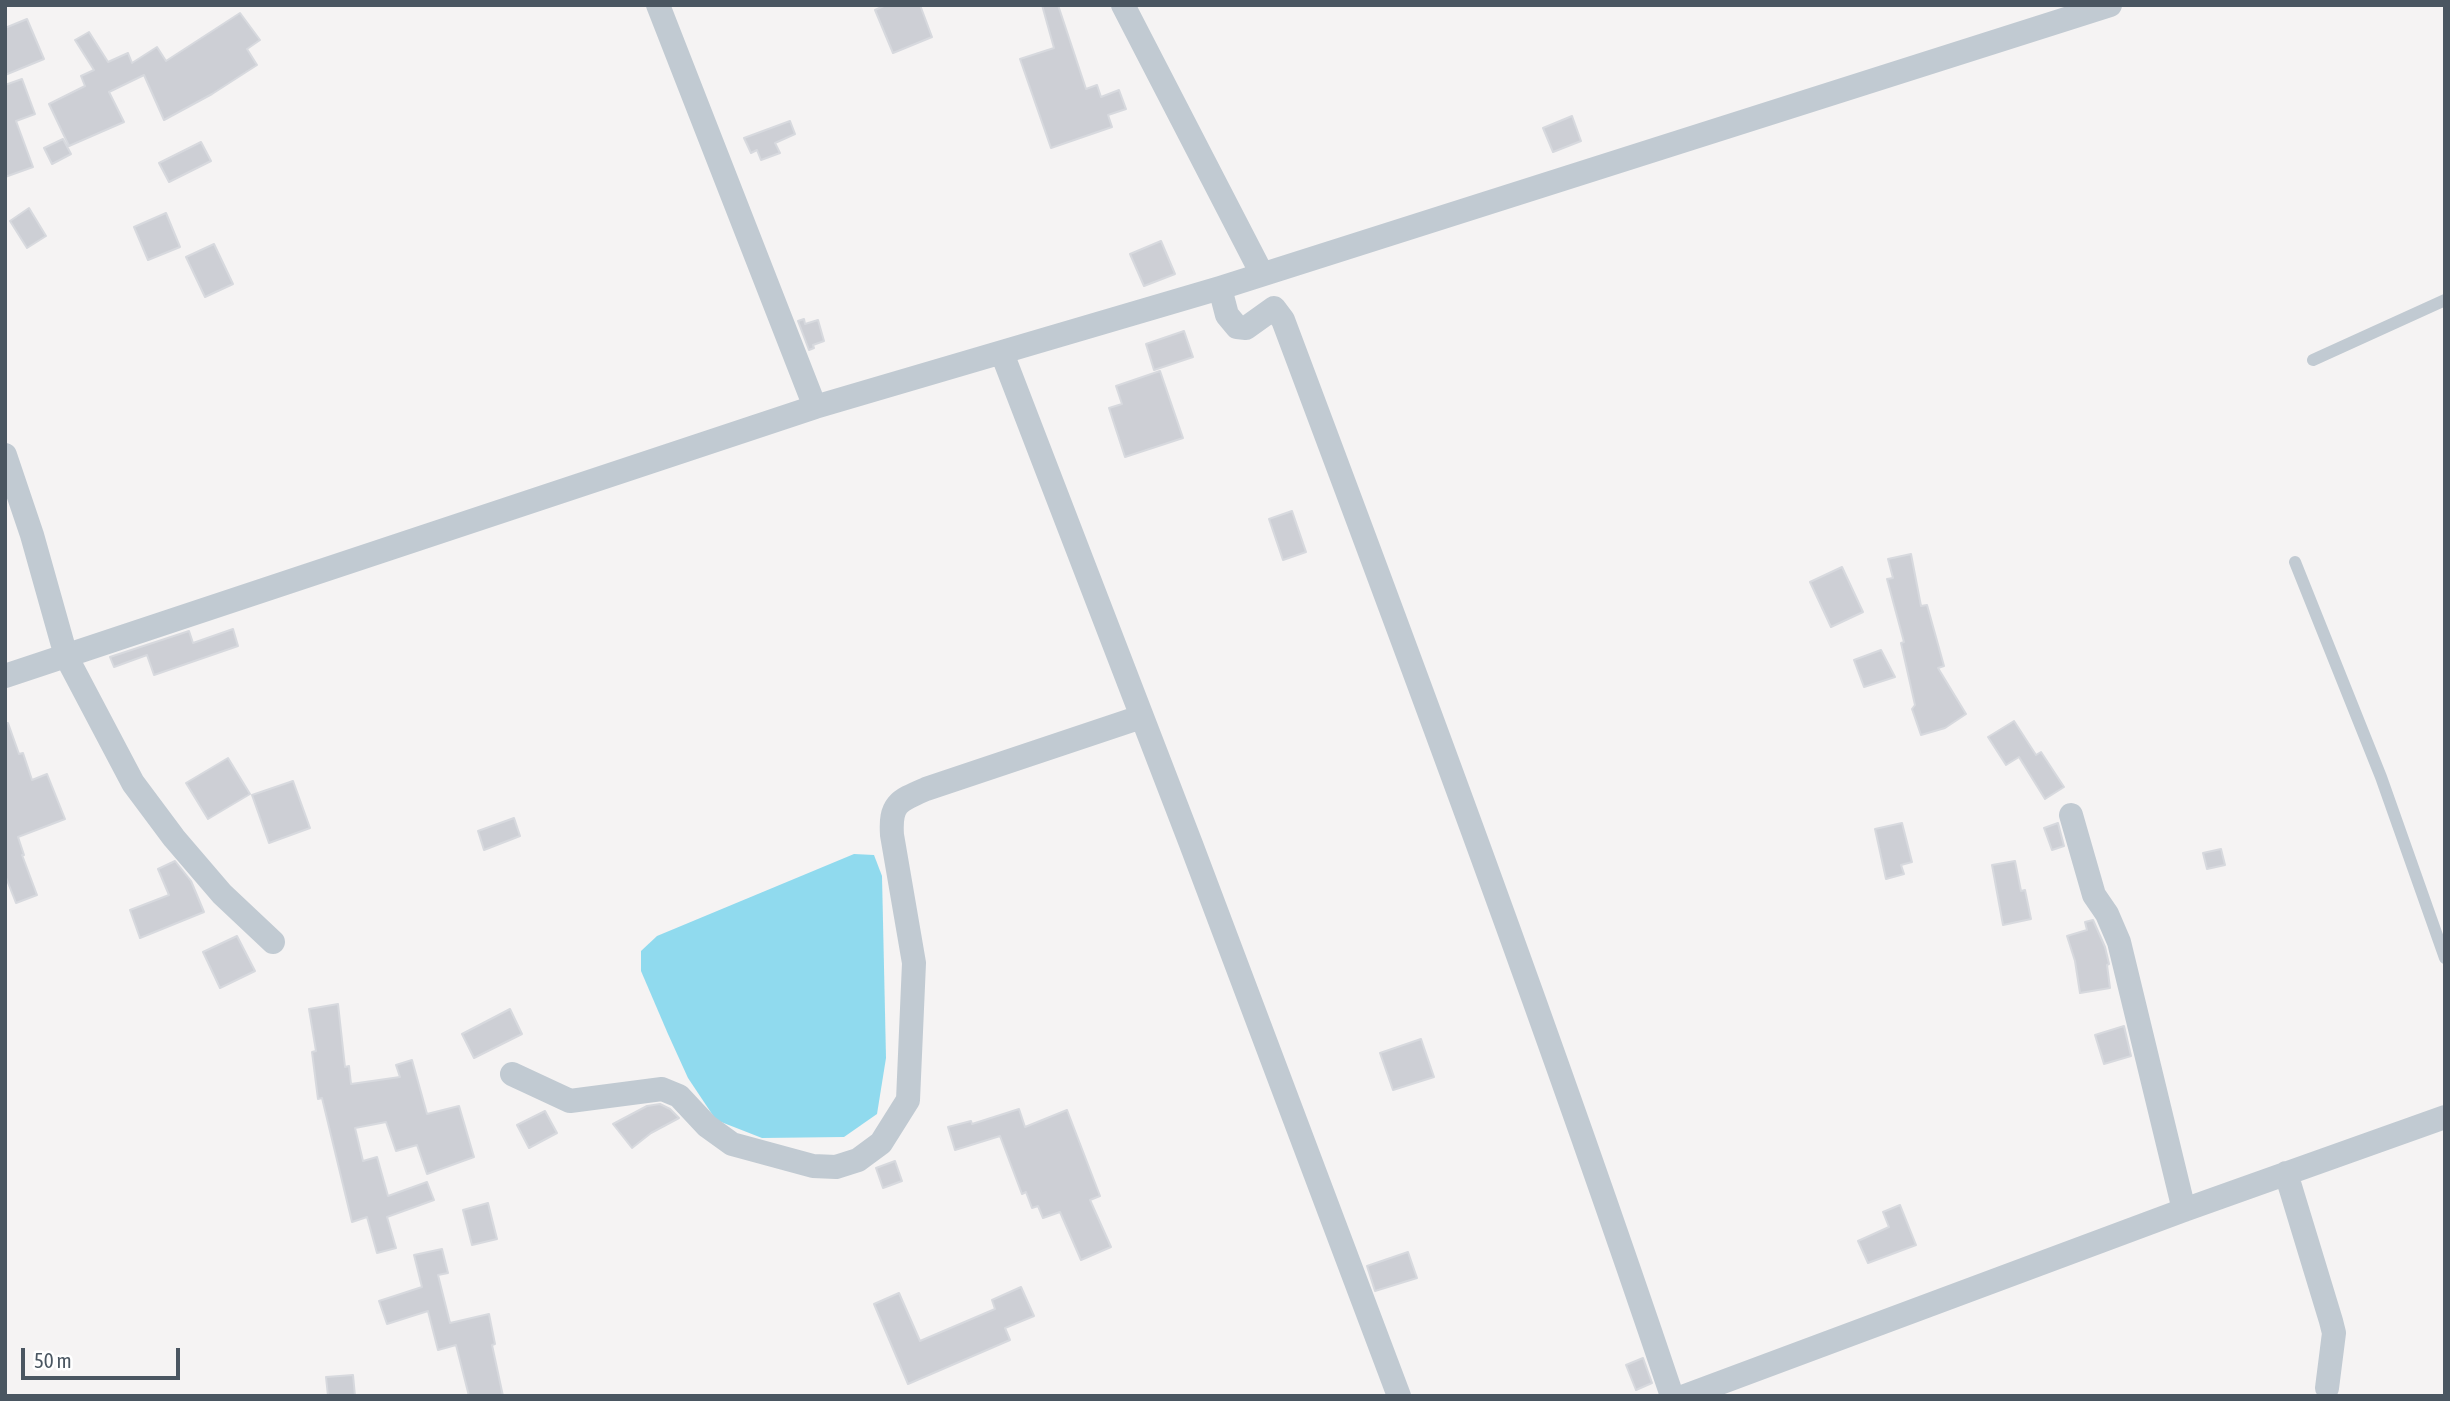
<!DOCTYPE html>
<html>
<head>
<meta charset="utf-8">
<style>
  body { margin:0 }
  #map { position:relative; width:2450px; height:1401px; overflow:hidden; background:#f5f3f3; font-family:"Asap Condensed",sans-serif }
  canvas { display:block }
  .frame { position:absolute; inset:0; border:7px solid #4a5661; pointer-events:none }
  .scale { position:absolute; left:21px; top:1348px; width:159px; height:32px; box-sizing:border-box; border:4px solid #4a5661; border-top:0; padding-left:9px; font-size:21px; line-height:24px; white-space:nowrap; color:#4a5661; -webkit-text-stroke:5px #fff; paint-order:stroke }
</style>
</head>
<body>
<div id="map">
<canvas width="2450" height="1401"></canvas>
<div class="frame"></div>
<div class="scale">50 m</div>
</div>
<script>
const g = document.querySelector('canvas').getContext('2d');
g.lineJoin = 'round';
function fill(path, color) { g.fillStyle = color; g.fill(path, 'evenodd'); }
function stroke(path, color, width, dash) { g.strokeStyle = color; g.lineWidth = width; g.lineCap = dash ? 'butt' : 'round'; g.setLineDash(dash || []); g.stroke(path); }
fill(new Path2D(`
  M854 854 874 855 882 876 886 1058 877 1114 844 1137 762 1138 716 1120 688 1078 668 1034 641 971V951L657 936Z`), '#90daee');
const building = new Path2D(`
  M886 5H920L932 37 893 53 875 10Z
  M1042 5H1058L1086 89 1097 85 1101 97 1119 90 1126 109 1108 115 1112 127 1051 148 1020 59 1054 48Z
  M240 13 260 40 247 49 257 65 212 94 164 120 144 75 109 92 124 122 69 146 49 104 85 86 81 76 94 70 75 40 89 32 108 62 128 53 132 63 157 47 166 61Z
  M27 19 44 59 5 75V28Z
  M22 79 35 114 16 121 33 167 5 177V85Z
  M1572 116 1581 141 1553 152 1543 128Z
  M790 121 795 134 775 143 780 153 761 160 757 150 751 153 744 138Z
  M63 139 71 154 52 164 44 148Z
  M201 142 211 161 169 182 159 163Z
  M29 208 46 236 27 248 10 221Z
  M166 213 180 247 148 260 134 227Z
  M1161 241 1175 274 1144 286 1130 254Z
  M214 244 233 284 205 297 186 257Z
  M804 319 805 324 818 320 824 341 813 345 814 348 809 350 798 321Z
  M1184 331 1193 357 1154 370 1146 344Z
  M1160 371 1183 438 1125 457 1109 408 1122 404 1116 386Z
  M1292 511 1306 552 1283 560 1269 519Z
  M1911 554 1921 606 1927 605 1944 666 1938 668 1966 714 1945 728 1921 735 1912 709 1915 705 1901 643 1904 642 1887 579 1893 578 1888 559Z
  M1842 567 1863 612 1831 627 1810 582Z
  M233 629 238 646 154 675 147 655 114 667 110 657 189 631 193 643Z
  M1881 650 1895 677 1864 687 1854 660Z
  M2014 721 2036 755 2041 752 2064 787 2045 799 2019 757 2006 765 1988 737Z
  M5 723H8L19 754 23 753 32 780 47 774 65 819 18 837 24 855H22L37 895 16 903 5 875Z
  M228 758 250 794 208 819 186 783Z
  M293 781 310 828 269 843 252 795Z
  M514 818 520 836 484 850 478 831Z
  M1902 823 1912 862 1901 865 1904 874 1886 879 1875 829Z
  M2058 823 2064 846 2052 850 2044 828Z
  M2221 849 2225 865 2207 869 2203 853Z
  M175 861 191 881 204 912 140 938 130 910 169 895 158 869Z
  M2015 861 2021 891 2025 890 2031 919 2003 925 1992 865Z
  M2093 920 2105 947 2109 964 2107 965 2110 988 2080 993 2075 961 2067 936 2087 930 2085 922Z
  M237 936 255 971 220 988 203 952Z
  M338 1004 345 1067 349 1066 351 1084 400 1077 396 1065 412 1060 427 1114 459 1106 474 1157 427 1174 417 1145 396 1151 386 1122 355 1128 363 1161 377 1157 388 1196 427 1182 434 1200 387 1217 396 1248 377 1253 367 1217 352 1222 322 1098 318 1099 312 1052 316 1051 309 1009Z
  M510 1009 522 1034 474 1058 462 1034Z
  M2124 1026 2131 1056 2104 1064 2095 1035Z
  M1421 1039 1434 1077 1393 1090 1380 1053Z
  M660 1104 670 1109 679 1118 651 1133 632 1148 613 1124 647 1106Z
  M1019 1109 1025 1127 1067 1110 1100 1196 1090 1200 1111 1247 1081 1260 1060 1212 1043 1218 1038 1206 1032 1208 1026 1192 1022 1194 1000 1136 955 1150 948 1127 971 1121 972 1124Z
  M545 1111 557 1133 529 1148 517 1125Z
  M895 1161 902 1181 883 1188 876 1168Z
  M488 1203 497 1239 472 1245 463 1210Z
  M1900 1205 1916 1245 1868 1263 1858 1241 1889 1227 1883 1212Z
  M442 1249 448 1273 438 1275 450 1323 489 1314 495 1344 492 1345 503 1396H469L456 1345 438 1350 428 1311 387 1324 379 1301 422 1287 414 1255Z
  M1408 1252 1417 1278 1375 1291 1367 1266Z
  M1021 1287 1034 1316 1005 1328 1010 1340 908 1384 874 1304 899 1293 920 1341 995 1309 992 1300Z
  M1643 1358 1652 1383 1636 1390 1626 1365Z
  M353 1375 355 1396H328L326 1377Z`);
fill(building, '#cdcfd5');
stroke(building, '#d7d9de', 2);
stroke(new Path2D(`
  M2313 360 2445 300
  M2295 562 2381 777 2445 958`), '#c1cad2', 12);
stroke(new Path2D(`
  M658 5 815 407
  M1123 5 1262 274
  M1220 288 1227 315 1237 327 1246 328 1274 308 1283 320C1417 677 1550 1034 1672 1396
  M1002 353 1191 844 1399 1396
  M5 455 32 535 66 656 133 783 174 838 222 894 273 942
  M5 676 815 407 1220 288 2110 5
  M2071 815 2094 895 2107 914 2119 942 2184 1210
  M512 1074 570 1101 662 1089 679 1096 707 1126 732 1144 813 1166 836 1167 858 1160 881 1143 908 1100 914 963 892 835C890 804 898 801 926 789L1141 717
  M2286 1173 2331 1321 2334 1333 2327 1388
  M1685 1396 2184 1210 2445 1117`), '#c1cad2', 24);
</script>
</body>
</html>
